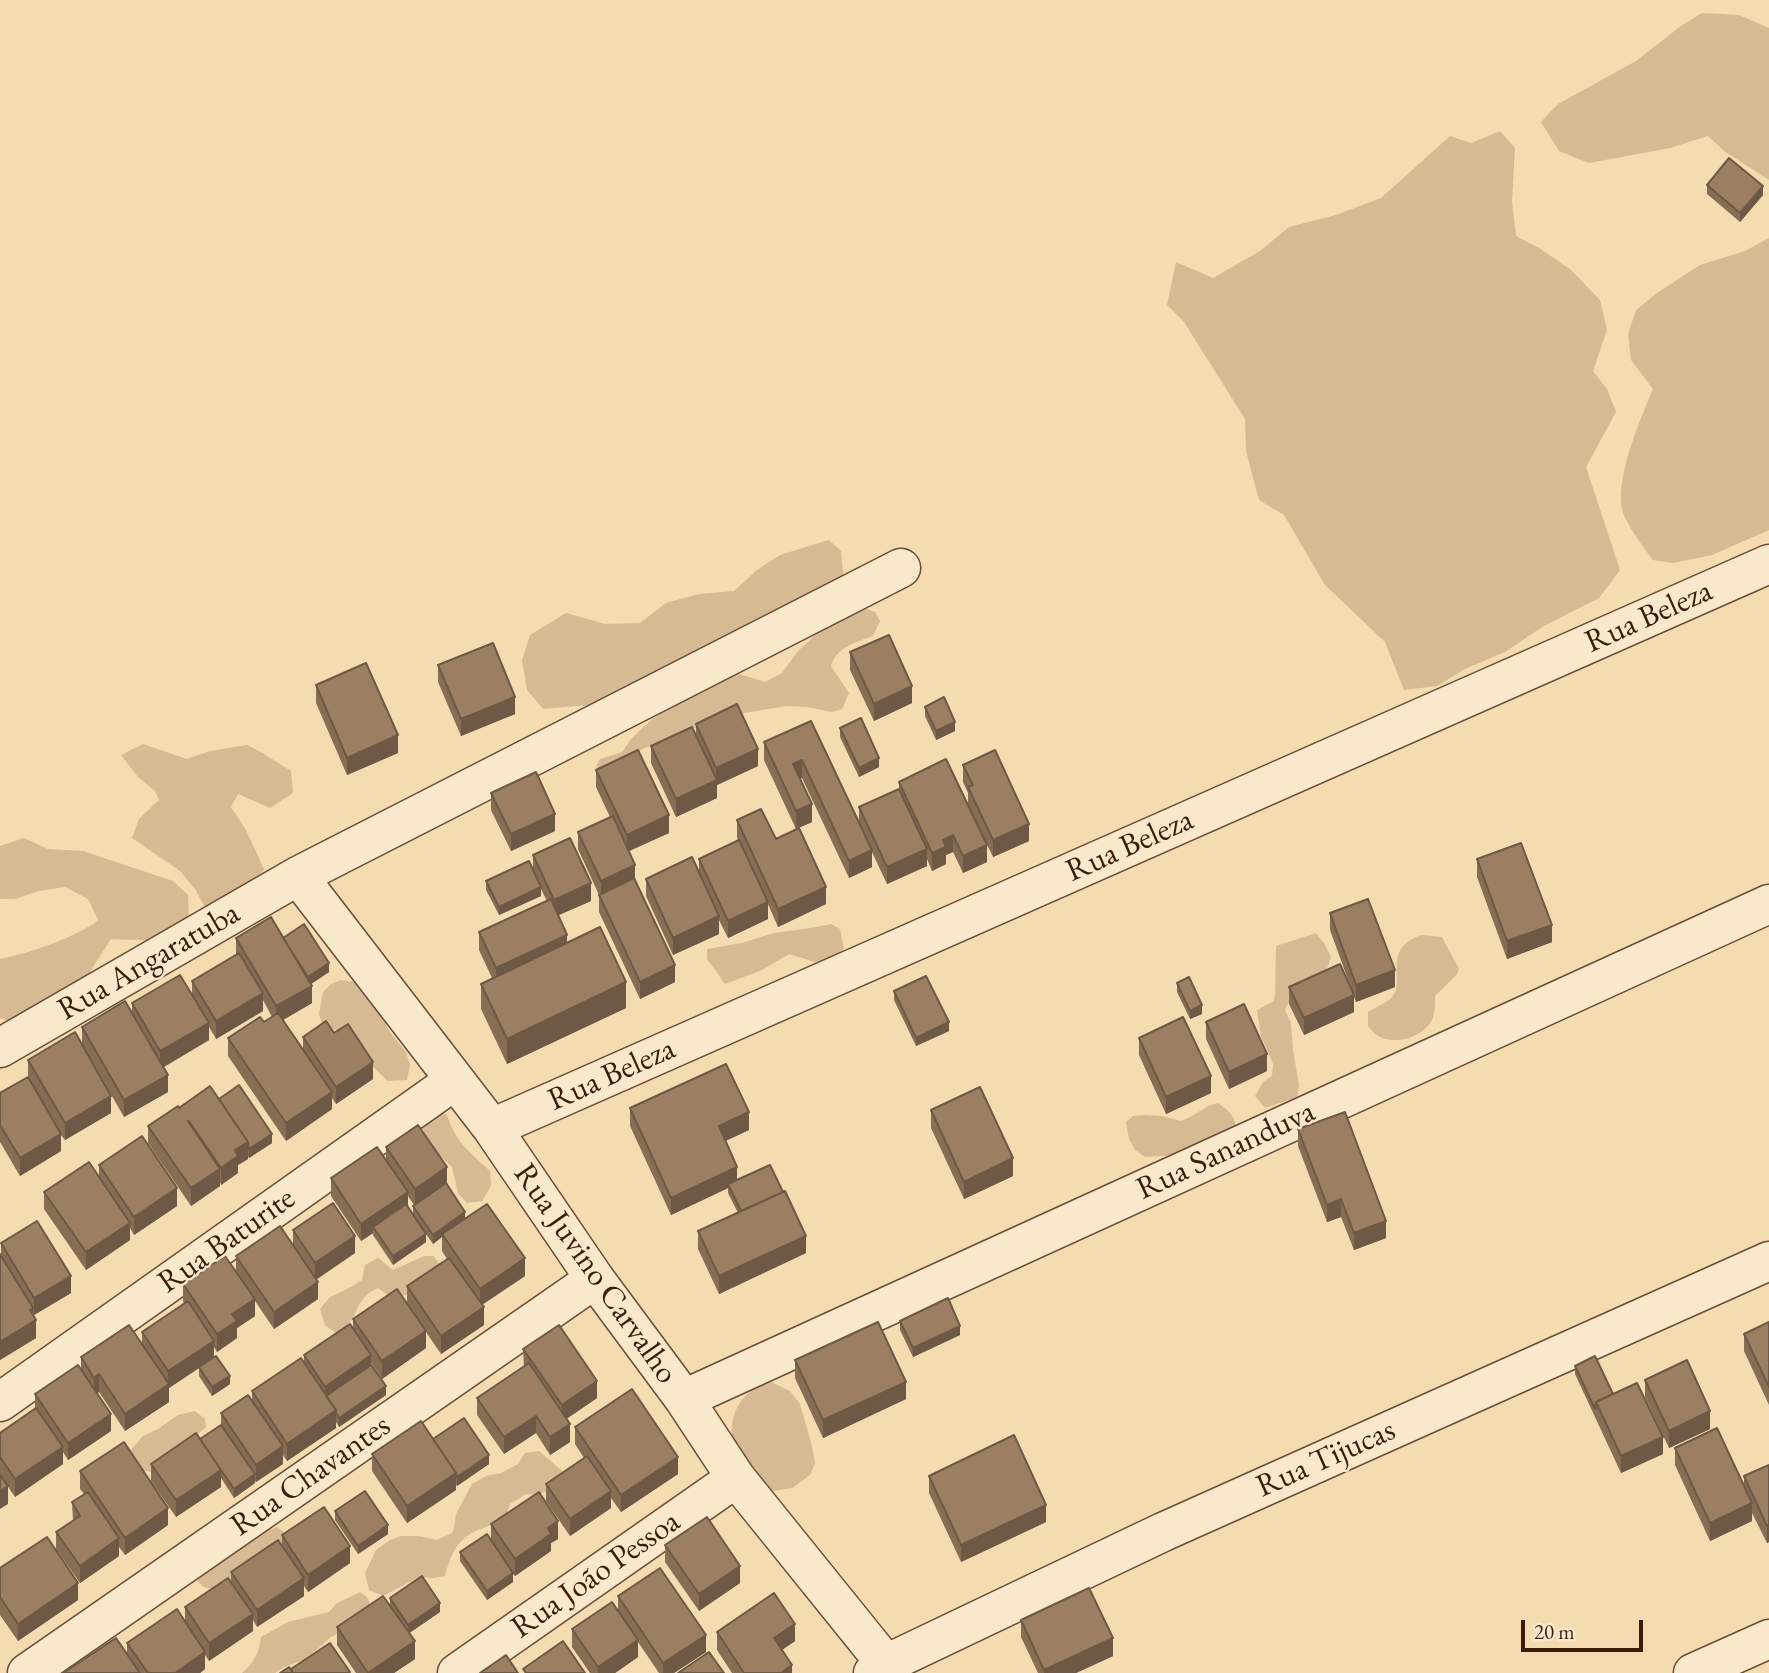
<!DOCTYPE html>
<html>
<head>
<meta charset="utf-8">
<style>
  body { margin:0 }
  #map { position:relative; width:1769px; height:1673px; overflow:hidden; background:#f4dbb0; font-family:"EB Garamond",serif }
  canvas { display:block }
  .scale { position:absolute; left:1521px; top:1620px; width:122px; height:32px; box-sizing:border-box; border:4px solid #3c1b0d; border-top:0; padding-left:9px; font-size:21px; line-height:24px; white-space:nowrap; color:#3c1b0d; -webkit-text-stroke:5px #f8e8cc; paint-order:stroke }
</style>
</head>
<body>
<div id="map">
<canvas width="1769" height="1673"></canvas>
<div class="scale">20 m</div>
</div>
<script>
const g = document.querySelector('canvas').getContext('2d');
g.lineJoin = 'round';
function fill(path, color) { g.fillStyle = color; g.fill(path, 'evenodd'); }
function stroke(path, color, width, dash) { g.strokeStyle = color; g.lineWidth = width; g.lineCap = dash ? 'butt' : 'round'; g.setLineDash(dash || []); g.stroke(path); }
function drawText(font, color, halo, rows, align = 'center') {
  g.font = font + ' "EB Garamond",serif'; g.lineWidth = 5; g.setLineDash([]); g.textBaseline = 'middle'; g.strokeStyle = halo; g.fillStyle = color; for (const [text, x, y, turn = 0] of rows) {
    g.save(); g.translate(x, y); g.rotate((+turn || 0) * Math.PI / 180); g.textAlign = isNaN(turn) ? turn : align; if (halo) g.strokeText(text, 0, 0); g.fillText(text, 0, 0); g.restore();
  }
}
fill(new Path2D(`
  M1702 13 1739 15 1769 28V180L1724 151 1708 136 1670 148 1589 163 1559 151 1541 122 1558 104 1636 61 1681 26Z
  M1500 131 1515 148 1512 202 1516 236 1539 248 1571 270 1600 300 1607 330 1593 371 1607 389 1616 412 1586 467 1620 570 1599 598 1542 627 1505 652 1465 669 1437 686 1404 690 1385 642 1325 585 1284 515 1259 500 1246 451 1245 419 1184 322 1167 305 1176 262 1213 278 1260 251 1289 227 1336 215 1381 198 1450 136 1471 143Z
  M1769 238V530L1712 555 1673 563 1653 560C1644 548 1625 523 1622 509 1616 475 1640 420 1653 389L1631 360 1628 334 1636 310 1657 293 1700 265 1745 251Z
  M829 540 841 551 844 583 619 705 576 706 543 709 527 690 522 660 530 635 566 613 605 624 640 623 666 603 699 594 734 591 757 570 780 555Z
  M850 603 875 612 880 621 873 636C857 642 836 647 831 666L849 693 842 709 832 712 807 707 787 706 719 717 663 743 647 747 626 757 604 774 596 766 600 759 622 752 631 739 650 721 697 688 720 668 765 682 782 673 798 651Z
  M143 744 187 759 210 751 247 745 261 752 291 771 293 793 270 808 238 794 231 807 246 830 264 869 247 892 208 913 195 889 180 871 132 838 139 819 159 800 155 791 138 777 121 755Z
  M24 838 48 849 83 851 173 881 188 895 189 927 164 941 111 939 75 995 13 1022 0 1018V959C26 954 78 937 98 920L88 899 65 887 39 891 15 899H0V846Z
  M831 924 840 929 844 949 830 961 815 962 789 954 762 970 725 984 707 959V949L742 943 774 933 811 928Z
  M1316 933 1324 943 1331 957 1324 977C1309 986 1292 993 1285 1010L1291 1023 1293 1050 1299 1085 1297 1097 1265 1108 1255 1096 1263 1082 1272 1076 1273 1064 1261 1036 1257 1010 1274 1001 1275 994 1276 946Z
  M1421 935 1442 937 1459 969 1457 974 1435 996C1435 1003 1435 1012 1433 1018 1424 1038 1393 1047 1375 1034 1373 1032 1370 1028 1368 1026V1012C1374 1008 1388 1002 1392 997 1407 981 1380 950 1421 935Z
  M341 980 356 982 382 1017 389 1031 406 1052 410 1065 407 1080 388 1081 377 1071 347 1035 322 1024 319 1014 323 992 331 984Z
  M1218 1103C1231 1113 1236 1116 1236 1133L1176 1155 1145 1157 1135 1150 1129 1139 1126 1122 1133 1116 1145 1115 1162 1116 1181 1121 1192 1116 1208 1106Z
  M438 1110 447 1115C456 1143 470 1152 490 1171L491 1186 482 1201 467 1203 458 1193 452 1167 430 1146 423 1129 422 1118Z
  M424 1256H433L440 1264 438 1274 411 1287 406 1295 393 1299 378 1288C351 1299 362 1321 336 1333L325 1325 320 1309 330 1297 351 1287 362 1280 365 1265 378 1258 393 1270Z
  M771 1382 790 1391 800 1404 812 1446 815 1463 810 1475 792 1488 773 1491 756 1487C749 1474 741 1460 735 1447 724 1418 742 1388 771 1382Z
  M195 1411 205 1419 206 1427 154 1472 145 1471 135 1467 130 1451 143 1436 158 1429 178 1415Z
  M539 1451 562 1471 564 1479C549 1490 544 1496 526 1494L510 1504 504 1522C467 1531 455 1538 445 1576L433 1578 419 1577 383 1596 369 1590 365 1573 376 1550 390 1540 401 1536H419L437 1540 452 1533 454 1528 456 1514 472 1484 486 1476 501 1473 518 1464 525 1453Z
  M277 1527 284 1532 285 1545C270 1556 208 1611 197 1578L236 1546 253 1540 269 1530Z
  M360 1592 367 1597 371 1606 358 1623 331 1637 306 1659 284 1667 275 1673H242C254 1663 259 1653 261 1637L288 1622 329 1612 337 1603Z`), '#d5ba94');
const minor = new Path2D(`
  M298 876 492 1128 595 1279 684 1399 736 1478 886 1664 891 1673
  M0 1048 298 876 901 568
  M492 1128 1769 564
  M684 1399 1769 904
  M0 1402 454 1081
  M27 1673 595 1279
  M457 1673 736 1478
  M873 1673 886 1664 1163 1532 1769 1261
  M1693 1673 1769 1639`);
stroke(minor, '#6a4b36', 41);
stroke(minor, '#f8e8cc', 38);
fill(new Path2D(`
  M1707 185 1763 195 1740 222 1707 194Z
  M850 652 912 703 874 721 850 670Z
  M438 665 515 714 461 736 438 682Z
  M316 685 398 753 347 775 316 703Z
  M925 707 955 731 936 740 925 716Z
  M811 721 859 822V807L899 789V782L987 862 963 873 953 852 946 855V864L932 871 927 859V866L887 884 872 852V867L849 878 802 778H800L812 822 796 829 764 760V742Z
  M696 724 758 766 717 785V798L676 817 651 763V746L696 735Z
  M840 728 879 767 859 777 840 737Z
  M963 765 1029 841 993 857 968 805V793L963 782Z
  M596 770 669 833 629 851 635 881 675 982 640 999 599 912V895L578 849V832L610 817 596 787Z
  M491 793 555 831 511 851 491 810Z
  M737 820 776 839 826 904 778 927 768 904V919L728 938 719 920V934L673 955 646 896V879L699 873V859L738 841 737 837Z
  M533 855 591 901 559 915 567 943 626 1008 507 1064 481 1009V984L492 978 479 950V932L547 901 541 889V896L499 915 486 890V881L533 869Z
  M1477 859 1552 942 1507 959 1477 877Z
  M1330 913 1395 987 1356 1002 1354 997V1012L1304 1035 1289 1004V987L1350 985 1330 930Z
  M236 938H283L329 972 311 984 312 1003 283 1020 303 1049V1037L334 1033 373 1079 336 1104 332 1098V1109L286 1141 228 1056V1038L264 1022 272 1017 263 1000V1011L216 1039 209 1027V1040L164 1067 168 1092 124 1117 82 1044V1027L132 1014V1003L192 994V981L236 955Z
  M1177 983 1202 1014 1190 1019 1177 992Z
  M894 991 949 1031 916 1046 894 1000Z
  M1206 1022 1267 1071 1229 1089 1206 1039Z
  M1139 1038 1211 1093 1166 1114 1139 1055Z
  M28 1060 111 1113 65 1140 61 1135V1151L20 1176 0 1142V1093L28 1077Z
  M219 1099 272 1143 249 1158 248 1156V1159L238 1165V1173L221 1185 220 1182V1186L191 1206 148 1143V1126L179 1108Z
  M630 1108 749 1130 725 1141 737 1180 806 1253 719 1294 698 1249V1231L738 1213 728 1193V1188L671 1215 630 1126Z
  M931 1110 1013 1176 964 1199 931 1128Z
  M1298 1129 1386 1238 1354 1250 1341 1217 1327 1222 1298 1146Z
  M386 1147 447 1184 465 1218 525 1276 482 1305 484 1325 441 1354 426 1332V1348L382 1379 371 1363V1365L386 1395 339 1427 336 1422V1428L287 1461 283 1455V1464L256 1482 255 1481V1483L234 1498 221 1478V1487L176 1517 151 1481V1464L200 1439 221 1425V1413L252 1400V1391L304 1363V1355L353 1328V1319L407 1303V1286L447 1259 442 1251V1237L433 1244 426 1234V1242L393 1265 373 1235V1233L361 1241 331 1196V1178L386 1159ZM408 1196 414 1205 413 1206V1214L408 1207Z
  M99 1165 177 1206 134 1235 130 1228V1240L86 1270 44 1209V1192L99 1177Z
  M293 1230 355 1253 316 1280 318 1299 274 1329 255 1301V1316L237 1328V1338L217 1352 214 1347V1357L230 1384 212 1396 199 1376V1368L169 1388V1402L125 1431 99 1392 97 1393 111 1431 68 1460 63 1452V1464L15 1497 0 1475V1433L35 1409V1394L81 1370V1357L142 1345V1332L184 1304 183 1301V1284L236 1271V1256L293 1246Z
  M1 1243 71 1293 34 1315 33 1314 36 1338 0 1360V1254L1 1256Z
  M900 1321 960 1335 913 1357 900 1330Z
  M1769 1322V1405L1744 1351V1334Z
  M523 1349 597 1398 566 1419 570 1442 550 1455 536 1433 504 1454 477 1415V1398L524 1367Z
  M795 1360 906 1399 823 1438 795 1378Z
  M1575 1366 1613 1394 1663 1454 1621 1473 1575 1374Z
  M1645 1380 1710 1429 1669 1448 1645 1397Z
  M575 1427 678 1474 621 1512 611 1498V1508L570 1536 546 1501V1484L584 1458 575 1444Z
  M433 1439 489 1464 457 1486 456 1485V1490L407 1523 372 1471V1454Z
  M1675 1448 1744 1485V1476L1769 1465V1542L1767 1543 1752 1513V1521L1710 1541 1675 1465Z
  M80 1471 168 1525 125 1555 119 1547V1556L80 1583 56 1549V1532L73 1521 72 1502 84 1494 80 1489Z
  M929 1476 1046 1522 961 1562 929 1493Z
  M335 1511 388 1534 358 1554 335 1520Z
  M491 1524 558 1539 551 1543V1551L515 1576 513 1574V1582L487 1600 460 1561V1552L491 1541Z
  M282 1535 350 1563 308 1592 304 1586V1596L257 1627 253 1620V1631L209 1661 205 1655V1669L200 1673H63L127 1654V1643L185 1621V1607L231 1583V1572L282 1546Z
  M665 1545 740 1583 699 1611 665 1562Z
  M0 1568 78 1600 18 1641 0 1615Z
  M618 1596 706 1652 674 1673H659L638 1642V1657L615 1673H590L572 1647V1629L618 1611Z
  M390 1598 440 1612 409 1633 415 1659 394 1673H356L337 1645V1627L390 1605Z
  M1021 1620 1113 1656 1076 1673H1038L1021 1637Z
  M717 1632 795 1641 782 1650 792 1673H732L717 1650Z`), '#866d54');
fill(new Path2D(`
  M1763 186V195L1740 222V213Z
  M912 686V703L874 721V704Z
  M515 697V714L461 736V719Z
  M955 722V731L936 740V731Z
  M398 735V753L347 775V758Z
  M758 749V766L717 785V798L676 817V799L716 781V768Z
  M879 758V767L859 777V768Z
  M802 760V778L793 781V764Z
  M812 804V822L796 829V811Z
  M555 814V831L511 851V834Z
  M669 815V833L627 852V835Z
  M1029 824V841L993 857V840Z
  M953 835V852L946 855V864L932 871V853L943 840Z
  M987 845V862L963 873V856Z
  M927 849V866L887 884V867Z
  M872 850V867L849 878V861Z
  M635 865V882L601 898V881Z
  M591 883V901L554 917V900Z
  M541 887V896L499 915V907Z
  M826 887V904L778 927V909Z
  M768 902V919L728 938V921Z
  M719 916V934L673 955V938Z
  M1552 925V942L1507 959V941Z
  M567 935V952L496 985V968Z
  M329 963V972L308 986V977Z
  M675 965V982L640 999V982Z
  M1395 970V987L1356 1002V985Z
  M626 982V1008L507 1064V1039Z
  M312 986V1003L276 1024V1006Z
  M263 993V1011L216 1039V1021Z
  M1354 995V1012L1304 1035V1018Z
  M1202 1005V1014L1190 1019V1011Z
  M949 1022V1031L916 1046V1038Z
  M209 1023V1040L160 1069V1051Z
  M1267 1054V1071L1229 1089V1072Z
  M373 1062V1079L336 1104V1087Z
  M168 1075V1092L124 1117V1100Z
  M1211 1076V1093L1166 1114V1097Z
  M332 1092V1109L286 1141V1123Z
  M111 1096V1113L65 1140V1123Z
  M749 1112V1130L719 1144V1126Z
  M61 1134V1151L20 1176V1158Z
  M272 1134V1143L249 1158V1149Z
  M248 1142V1159L238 1165V1173L221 1185V1168L235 1150Z
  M1013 1158V1176L964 1199V1182Z
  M447 1167V1184L415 1206V1189Z
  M737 1167V1184H728V1188L671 1215V1198Z
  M220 1169V1186L191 1206V1188Z
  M177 1188V1206L134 1235V1217Z
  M408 1192V1209L373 1227V1233L361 1241V1224Z
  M1341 1199V1217L1327 1222V1205Z
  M465 1212V1221L442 1234V1237L433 1244V1235Z
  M1386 1221V1238L1354 1250V1233Z
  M130 1223V1240L86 1270V1252Z
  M426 1234V1242L393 1265V1256Z
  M355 1236V1253L315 1280V1263Z
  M806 1236V1253L719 1294V1276Z
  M525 1258V1276L480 1306V1289Z
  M71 1276V1293L34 1315V1298Z
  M318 1282V1299L274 1329V1312Z
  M255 1299V1316L237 1328V1338L217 1352V1334L232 1314Z
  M484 1307V1325L441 1354V1336Z
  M33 1308V1322L36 1320V1338L0 1360V1342L30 1310Z
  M960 1326V1335L913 1357V1348Z
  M426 1331V1348L382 1379V1361Z
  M214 1341V1358L169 1388V1402L125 1431V1414L168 1385V1371Z
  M371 1355V1372L325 1397V1387Z
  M99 1374V1392L94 1395V1378Z
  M230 1376V1384L212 1396V1387Z
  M597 1381V1398L562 1422V1405Z
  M906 1382V1399L823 1438V1420Z
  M386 1386V1395L339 1427V1418Z
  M336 1410V1428L287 1461V1444Z
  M1710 1411V1429L1669 1448V1431Z
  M111 1414V1431L68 1460V1443Z
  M536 1416V1433L504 1454V1437Z
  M570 1424V1442L550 1455V1437Z
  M1663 1437V1454L1621 1473V1456Z
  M283 1446V1464L256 1482V1465Z
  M63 1447V1464L15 1497V1479Z
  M489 1455V1464L457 1486V1477Z
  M678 1457V1474L621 1512V1495Z
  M221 1470V1487L176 1517V1500Z
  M456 1473V1490L407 1523V1506Z
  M255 1474V1483L234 1498V1489Z
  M8 1486V1504L0 1509V1491Z
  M611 1491V1508L570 1536V1519Z
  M1752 1503V1521L1710 1541V1523Z
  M1046 1505V1522L961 1562V1545Z
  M168 1508V1525L125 1555V1538Z
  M558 1521V1539L551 1543V1551L515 1576V1559L548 1528Z
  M388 1525V1534L358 1554V1546Z
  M1769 1525V1542L1767 1543V1526Z
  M119 1538V1556L80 1583V1566Z
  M350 1546V1563L308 1592V1575Z
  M740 1566V1583L699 1611V1594Z
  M513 1573V1582L487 1600V1591Z
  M304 1578V1596L257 1627V1610Z
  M78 1583V1600L18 1641V1624Z
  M440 1603V1612L408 1634V1625Z
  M253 1614V1631L209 1661V1643Z
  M795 1624V1641L774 1655V1638Z
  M706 1635V1652L674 1673H663V1663Z
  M1113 1638V1656L1076 1673H1044V1670Z
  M638 1640V1657L615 1673H598V1667Z
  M415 1641V1659L394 1673H369Z
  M205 1652V1669L200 1673H175Z
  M792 1665V1673H781Z`), '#6d5945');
const building = new Path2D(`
  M1729 158 1763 186 1740 213 1707 185Z
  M889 635 912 686 874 704 850 652Z
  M493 643 515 697 461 719 438 665Z
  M366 663 398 735 347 758 316 685Z
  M944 697 955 722 936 731 925 707Z
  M737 704 758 749 716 768 696 724Z
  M861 718 879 758 859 768 840 728Z
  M811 721 872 850 849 861 802 760 793 764 812 804 796 811 764 742Z
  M692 727 717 780 676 799 651 746Z
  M638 750 669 815 627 835 596 770Z
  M995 750 1029 824 993 840 968 787 973 785 963 765Z
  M946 759 987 845 963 856 953 835 943 840 946 847 932 853 899 782Z
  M536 772 555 814 511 834 491 793Z
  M899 789 927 849 887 867 859 807Z
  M761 809 776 839 799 828 826 887 778 909 737 820Z
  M613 816 635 865 601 881 578 832Z
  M570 838 591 883 554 900 533 855Z
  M739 840 768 902 728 921 699 859Z
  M1521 843 1552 925 1507 941 1477 859Z
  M692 857 719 916 673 938 646 879Z
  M529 861 541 887 499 907 486 881Z
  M634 878 675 965 640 982 599 895Z
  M551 899 567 935 496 968 479 932Z
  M1368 899 1395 970 1356 985 1330 913Z
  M271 917 312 986 276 1006 236 938Z
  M304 924 329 963 308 977 283 938Z
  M600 927 626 982 507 1039 481 984Z
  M239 953 263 993 216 1021 192 981Z
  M1340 964 1354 995 1304 1018 1289 987Z
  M180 975 209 1023 160 1051 132 1003Z
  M926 976 949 1022 916 1038 894 991Z
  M1189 977 1202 1005 1190 1011 1177 983Z
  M125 1001 168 1075 124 1100 82 1027Z
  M1244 1004 1267 1054 1229 1072 1206 1022Z
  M278 1013 332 1092 286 1123 228 1038 260 1017 264 1022Z
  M1183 1017 1211 1076 1166 1097 1139 1038Z
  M326 1021 334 1033 348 1024 373 1062 336 1087 303 1037Z
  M75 1032 111 1096 65 1123 28 1060Z
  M726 1064 749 1112 719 1126 737 1167 671 1198 630 1108Z
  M28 1077 61 1134 20 1158 0 1125V1093Z
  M239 1085 272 1134 249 1149 248 1142 219 1099Z
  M210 1086 248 1142 235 1150 238 1156 221 1168 189 1121H188L220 1169 191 1188 148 1126 178 1106 179 1108Z
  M980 1087 1013 1158 964 1182 931 1110Z
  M1345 1112 1386 1221 1354 1233 1341 1199 1327 1205 1298 1129Z
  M418 1125 447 1167 415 1189 386 1147Z
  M142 1136 177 1188 134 1217 99 1165Z
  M377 1147 408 1192 361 1224 331 1178Z
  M89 1162 130 1223 86 1252 44 1192Z
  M770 1165 783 1192 741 1211 728 1184Z
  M446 1183 465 1212 433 1235 413 1206Z
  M785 1191 806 1236 719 1276 698 1231Z
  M333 1203 355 1236 315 1263 293 1230Z
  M406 1204 426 1234 393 1256 373 1227Z
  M487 1204 525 1258 480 1289 442 1234Z
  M37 1221 71 1276 34 1298 1 1243Z
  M280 1226 318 1282 274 1312 236 1256Z
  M0 1254 33 1308 30 1310 36 1320 0 1342Z
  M225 1256 255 1299 232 1314 237 1321 217 1334 183 1284Z
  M449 1258 484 1307 441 1336 407 1286Z
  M397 1289 426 1331 382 1361 353 1319Z
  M948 1298 960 1326 913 1348 900 1321Z
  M188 1301 214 1341 168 1371 142 1332Z
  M878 1322 906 1382 823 1420 795 1360Z
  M1769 1322V1387L1744 1334Z
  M350 1324 371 1355 325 1387 304 1355Z
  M129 1325 169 1384 125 1414 99 1374 94 1378 81 1357Z
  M559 1325 597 1381 562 1405 523 1349Z
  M216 1356 230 1376 212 1387 199 1367Z
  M1595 1356 1613 1394 1596 1402 1595 1409 1575 1366Z
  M301 1358 336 1410 287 1444 252 1391Z
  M1687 1360 1710 1411 1669 1431 1645 1380Z
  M529 1363 570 1424 550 1437 536 1416 504 1437 477 1398Z
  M78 1365 111 1414 68 1443 35 1394Z
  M371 1365 386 1386 339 1418 336 1413V1410L326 1396Z
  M1637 1383 1663 1437 1621 1456 1596 1402Z
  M632 1389 678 1457 621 1495 575 1427Z
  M248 1395 283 1446 256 1465 221 1413Z
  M36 1408 63 1447 15 1479 0 1457V1433Z
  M464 1418 489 1455 457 1477 456 1473 433 1439Z
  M421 1421 456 1473 407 1506 372 1454Z
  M221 1425 255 1474 234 1489 200 1439Z
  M1717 1428 1752 1503 1710 1523 1675 1448Z
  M196 1433 221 1470 176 1500 151 1464Z
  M1014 1435 1046 1505 961 1545 929 1476Z
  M124 1442 168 1508 125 1538 80 1471Z
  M587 1456 611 1491 570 1519 546 1484Z
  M1769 1465V1525L1767 1526 1744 1476Z
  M0 1475 8 1486 0 1491Z
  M365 1491 388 1525 358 1546 335 1511Z
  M88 1492 119 1538 80 1566 56 1532 80 1516 72 1502Z
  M539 1492 558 1521 548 1528 551 1534 515 1559 491 1524Z
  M324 1507 350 1546 308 1575 282 1535Z
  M707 1517 740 1566 699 1594 665 1545Z
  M487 1534 513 1573 487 1591 460 1552Z
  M47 1537 78 1583 18 1624 0 1597V1568Z
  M278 1540 304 1578 257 1610 231 1572Z
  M660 1568 706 1635 663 1663 618 1596Z
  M422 1576 440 1603 408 1625 390 1598Z
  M228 1578 253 1614 209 1643 185 1607Z
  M1089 1588 1113 1638 1044 1670 1021 1620Z
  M774 1593 795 1624 774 1638 792 1665 781 1673H744L717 1632Z
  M383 1596 415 1641 368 1673 337 1627Z
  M612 1602 638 1640 598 1667 572 1629Z
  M177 1609 205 1652 175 1673H148L127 1643Z
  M116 1638 140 1673H63Z
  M563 1641 585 1673H526L523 1669Z
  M330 1643 350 1672 348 1673H293L291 1669Z
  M709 1652 724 1673H678Z
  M506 1655 518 1673H480Z
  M289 1667 293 1673H280Z`);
fill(building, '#9c7f62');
stroke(building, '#6d5945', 2);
drawText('32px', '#3c1b0d', '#f8e8cc', [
  ["Rua Beleza",1649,617,-24],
  ["Rua Beleza",1130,846,-24],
  ["Rua Angaratuba",149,962,-30],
  ["Rua Beleza",612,1075,-24],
  ["Rua Sananduva",1226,1151,-25],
  ["Rua Baturite",227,1241,-35],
  ["Rua Juvino Carvalho",595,1274,55],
  ["Rua Tijucas",1326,1459,-24],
  ["Rua Chavantes",311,1476,-35],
  ["Rua João Pessoa",596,1575,-35]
]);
</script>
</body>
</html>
